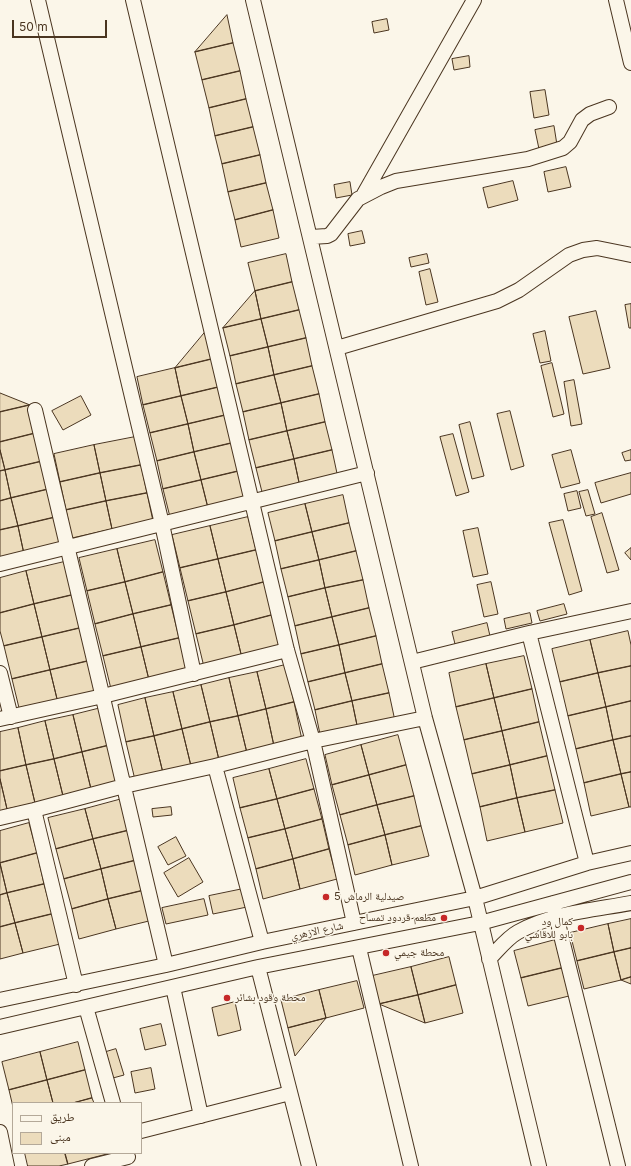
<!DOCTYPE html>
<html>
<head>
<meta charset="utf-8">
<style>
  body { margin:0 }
  #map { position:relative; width:631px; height:1166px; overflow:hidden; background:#fbf6e9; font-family:Inter,"Noto Naskh Arabic",sans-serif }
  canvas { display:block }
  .legend { position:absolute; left:12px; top:1102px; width:130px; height:52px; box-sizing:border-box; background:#fbf6e9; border:1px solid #b4a999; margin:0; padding:5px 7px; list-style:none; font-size:12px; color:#4a3520 }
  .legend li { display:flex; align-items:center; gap:8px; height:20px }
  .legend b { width:20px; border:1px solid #b4a999 }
  .scale { position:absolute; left:12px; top:20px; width:95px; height:18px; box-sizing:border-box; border:2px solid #4a3520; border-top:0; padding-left:5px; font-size:12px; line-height:14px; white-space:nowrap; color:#4a3520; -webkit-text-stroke:3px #fbf6e9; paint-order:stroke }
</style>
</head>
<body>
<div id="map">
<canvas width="631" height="1166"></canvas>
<ul class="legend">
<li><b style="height:5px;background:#fbf6e9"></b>طريق</li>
<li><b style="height:11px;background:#ecdcbc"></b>مبنى</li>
</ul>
<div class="scale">50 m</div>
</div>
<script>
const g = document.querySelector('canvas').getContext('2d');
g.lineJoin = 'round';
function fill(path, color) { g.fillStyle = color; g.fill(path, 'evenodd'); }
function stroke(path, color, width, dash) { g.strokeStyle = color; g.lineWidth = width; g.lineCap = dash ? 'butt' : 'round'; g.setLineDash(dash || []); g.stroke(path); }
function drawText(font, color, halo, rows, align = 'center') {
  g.font = font + ' Inter,"Noto Naskh Arabic",sans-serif'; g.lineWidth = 3; g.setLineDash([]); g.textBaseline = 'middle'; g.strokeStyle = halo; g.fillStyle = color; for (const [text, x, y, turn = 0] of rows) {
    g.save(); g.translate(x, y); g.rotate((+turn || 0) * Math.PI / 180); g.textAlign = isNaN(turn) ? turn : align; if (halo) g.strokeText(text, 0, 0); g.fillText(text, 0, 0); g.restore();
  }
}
const building = new Path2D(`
  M227 15 233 43 195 52Z
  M387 19 389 30 374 33 372 22Z
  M233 43 240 71 202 80 195 52Z
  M469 56 470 67 454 70 452 59Z
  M240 71 246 99 209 108 202 80Z
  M545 90 549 115 534 118 530 92Z
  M246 99 253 127 215 136 209 108Z
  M554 126 557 145 539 149 535 130Z
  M253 127 260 155 222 164 215 136Z
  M260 155 266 183 228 192 222 164Z
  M566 167 571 187 548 192 544 172Z
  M513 181 518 200 488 208 483 188Z
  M350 182 352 195 336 198 334 185Z
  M266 183 273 210 235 220 228 192Z
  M273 210 279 238 241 247 235 220Z
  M362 231 365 243 350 246 348 234Z
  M286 254 292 282 255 291 248 263Z
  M427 254 429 263 411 267 409 258Z
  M430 269 438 302 426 305 419 272Z
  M292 282 299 310 261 319 255 291Z
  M255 291 261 319 223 328Z
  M631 304V328H629L625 305Z
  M299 310 306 338 268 347 261 319Z
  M596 311 610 368 583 374 569 317Z
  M261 319 268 347 230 356 223 328Z
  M206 331 212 359 175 368Z
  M545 331 551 361 540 363 533 334Z
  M306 338 312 366 274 375 268 347Z
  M268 347 274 375 236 384 230 356Z
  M212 359 219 387 181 396 175 368Z
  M552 363 564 414 553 417 541 366Z
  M312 366 319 394 281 403 274 375Z
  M175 368 181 396 143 405 137 377Z
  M274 375 281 403 243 412 236 384Z
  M574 380 582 424 571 426 564 382Z
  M219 387 226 415 188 424 181 396Z
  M0 393 30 405 0 412Z
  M319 394 325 422 287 431 281 403Z
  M81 396 91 415 63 430 52 411Z
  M181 396 188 424 150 433 143 405Z
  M281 403 287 431 249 440 243 412Z
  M30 405 36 433 0 442V412Z
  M510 411 524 466 511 470 497 414Z
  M226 415 232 443 194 452 188 424Z
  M325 422 332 450 294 459 287 431Z
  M470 422 484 476 472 479 459 425Z
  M188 424 194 452 157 461 150 433Z
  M287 431 294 459 256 468 249 440Z
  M36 433 43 461 5 470 0 450V442Z
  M453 434 469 492 456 496 440 437Z
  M135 437 141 465 100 473 94 445Z
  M232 443 239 471 201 480 194 452Z
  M94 445 100 473 60 482 54 454Z
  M0 450 5 470 0 471Z
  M332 450 338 478 300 487 294 459Z
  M571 450 580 483 561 488 552 455Z
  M631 450V460L625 461 622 453Z
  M194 452 201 480 163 489 157 461Z
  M294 459 300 487 263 496 256 468Z
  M43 461 49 489 11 498 5 470Z
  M141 465 147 493 106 501 100 473Z
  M5 470 11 498 0 501V471Z
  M239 471 245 499 208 508 201 480Z
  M100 473 106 501 66 510 60 482Z
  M631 473V494L601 503 595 483Z
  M201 480 208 508 170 517 163 489Z
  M49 489 56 517 18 526 11 498Z
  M588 490 595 514 586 516 579 492Z
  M577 491 581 508 568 511 564 494Z
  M147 493 153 521 112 529 106 501Z
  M343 495 349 523 312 532 305 504Z
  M11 498 18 526 0 530V501Z
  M106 501 112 529 72 538 66 510Z
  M305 504 312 532 275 541 268 513Z
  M602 513 619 570 607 573 591 517Z
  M56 517 62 545 24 554 18 526Z
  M248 517 256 550 218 559 210 526Z
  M563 520 582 591 569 595 549 523Z
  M349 523 356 551 319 560 312 532Z
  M18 526 24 554 0 560V530Z
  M210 526 218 559 180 568 172 535Z
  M478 528 488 574 473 577 463 531Z
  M312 532 319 560 281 569 275 541Z
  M155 540 163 572 125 582 117 549Z
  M631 548V560L625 553Z
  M117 549 125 582 87 591 79 558Z
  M256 550 264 582 226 592 218 559Z
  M356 551 363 580 325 588 319 560Z
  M218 559 226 592 188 601 180 568Z
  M319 560 325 588 288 597 281 569Z
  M64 562 72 595 34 604 26 571Z
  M26 571 34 604 0 613V578Z
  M163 572 171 605 133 614 125 582Z
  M363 580 369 608 332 617 325 588Z
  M125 582 133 614 95 624 87 591Z
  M264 582 272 615 234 625 226 592Z
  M491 582 498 614 484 617 477 585Z
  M325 588 332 617 295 626 288 597Z
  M226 592 234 625 196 634 188 601Z
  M72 595 80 628 42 637 34 604Z
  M34 604 42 637 4 646 0 631V613Z
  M564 604 567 614 540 621 537 611Z
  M171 605 179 638 141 647 133 614Z
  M369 608 376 636 339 645 332 617Z
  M530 613 532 623 506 629 504 619Z
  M133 614 141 647 103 656 95 624Z
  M272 615 280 648 242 658 234 625Z
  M332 617 339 645 301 654 295 626Z
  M487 623 490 636 455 644 452 632Z
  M234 625 242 658 204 667 196 634Z
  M80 628 88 661 50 670 42 637Z
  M628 631 631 645V666L598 673 590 640Z
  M376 636 382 664 345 673 339 645Z
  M42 637 50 670 12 679 4 646Z
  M179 638 187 671 149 680 141 647Z
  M590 640 598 673 560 682 552 649Z
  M339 645 345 673 308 682 301 654Z
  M141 647 149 680 111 689 103 656Z
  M524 656 532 689 494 698 486 664Z
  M88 661 96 694 58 703 50 670Z
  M382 664 389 693 352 701 345 673Z
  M486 664 494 698 456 707 449 673Z
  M285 665 294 702 266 709 257 672Z
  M631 666V701L606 707 598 673Z
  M50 670 58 703 20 712 12 679Z
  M257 672 266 709 238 716 229 678Z
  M345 673 352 701 315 710 308 682Z
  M598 673 606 707 568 716 560 682Z
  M229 678 238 716 210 722 201 685Z
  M201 685 210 722 182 729 173 692Z
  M532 689 539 722 502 731 494 698Z
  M173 692 182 729 154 736 145 698Z
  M389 693 395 721 358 730 352 701Z
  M145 698 154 736 126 742 118 705Z
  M494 698 502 731 464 740 456 707Z
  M352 701 358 730 321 739 315 710Z
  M631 701V736L613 740 606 707Z
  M294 702 302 740 274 746 266 709Z
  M606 707 613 740 576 749 568 716Z
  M101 708 110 745 82 752 73 715Z
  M266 709 274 746 247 753 238 716Z
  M73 715 82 752 54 759 45 721Z
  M238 716 247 753 219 760 210 722Z
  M45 721 54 759 26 765 18 728Z
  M210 722 219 760 191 766 182 729Z
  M539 722 547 756 510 765 502 731Z
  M18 728 26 765 0 771V732Z
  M182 729 191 766 163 773 154 736Z
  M502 731 510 765 472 774 464 740Z
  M398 735 406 765 369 775 361 745Z
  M154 736 163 773 135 780 126 742Z
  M631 736V772L621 774 613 740Z
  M613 740 621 774 584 783 576 749Z
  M110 745 119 783 91 789 82 752Z
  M361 745 369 775 332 785 325 755Z
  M82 752 91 789 63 796 54 759Z
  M547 756 555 790 517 798 510 765Z
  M54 759 63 796 35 803 26 765Z
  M306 759 314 789 277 799 269 769Z
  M26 765 35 803 7 809 0 779V771Z
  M406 765 414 796 377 805 369 775Z
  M510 765 517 798 480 807 472 774Z
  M269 769 277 799 240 808 233 778Z
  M631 772V807H629L621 774Z
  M621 774 629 807 591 816 584 783Z
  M369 775 377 805 340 815 332 785Z
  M0 779 7 809 0 811Z
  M314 789 322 819 285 829 277 799Z
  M555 790 563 823 525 832 517 798Z
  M414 796 421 826 385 835 377 805Z
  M517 798 525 832 487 841 480 807Z
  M122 799 130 830 93 839 85 809Z
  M277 799 285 829 248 838 240 808Z
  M377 805 385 835 348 845 340 815Z
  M171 807 172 815 153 817 152 809Z
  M85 809 93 839 56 849 48 818Z
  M322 819 329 849 293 859 285 829Z
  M29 823 37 853 0 863V831Z
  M421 826 429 856 392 865 385 835Z
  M285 829 293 859 256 869 248 838Z
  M130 830 137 860 101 869 93 839Z
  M385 835 392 865 355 875 348 845Z
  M176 837 186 856 168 865 158 847Z
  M93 839 101 869 64 879 56 849Z
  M329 849 337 879 300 889 293 859Z
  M37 853 44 884 7 893 0 863Z
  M189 858 203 882 178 897 164 873Z
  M293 859 300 889 263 899 256 869Z
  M137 860 145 890 108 899 101 869Z
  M0 864 7 893 0 895Z
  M101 869 108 899 72 909 64 879Z
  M44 884 52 914 15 923 7 893Z
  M243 889 247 907 213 914 209 896Z
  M145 890 153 920 116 929 108 899Z
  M7 893 15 923 0 927V895Z
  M108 899 116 929 79 939 72 909Z
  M204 899 208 915 166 924 162 908Z
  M52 914 60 944 23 953 15 923Z
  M631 919V948L614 952 608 924Z
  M15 923 23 953 0 959V927Z
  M608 924 614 952 577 961 570 933Z
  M555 940 562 968 521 978 514 951Z
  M631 948V977L621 980 614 952Z
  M614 952 621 980 584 989 577 961Z
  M449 957 456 985 418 995 411 967Z
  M411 967 418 995 379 1004 372 976Z
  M562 968 569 996 528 1006 521 978Z
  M631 977V984L621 980Z
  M357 981 364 1008 326 1018 319 990Z
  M456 985 463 1013 425 1023 418 995Z
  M319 990 326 1018 288 1028 281 1000Z
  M418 995 425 1023 379 1004Z
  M235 1002 241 1030 218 1036 212 1008Z
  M326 1018 295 1056 288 1028Z
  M161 1024 166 1045 145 1050 140 1029Z
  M78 1042 85 1070 47 1080 40 1052Z
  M116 1049 124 1075 113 1078 106 1052Z
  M40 1052 47 1080 9 1090 2 1062Z
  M151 1068 155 1089 135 1093 131 1072Z
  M85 1070 92 1098 73 1103H53L47 1080Z
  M47 1080 53 1103H13V1107L9 1090Z
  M92 1098 94 1103H73Z
  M25 1153H65L68 1164 59 1166H28Z
  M65 1153H106L107 1154 68 1164Z`);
fill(building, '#ecdcbc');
stroke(building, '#4a3520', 1);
const minor = new Path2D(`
  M38 0 162 524 194 674
  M133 0 287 650 313 741 354 923
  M253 0 425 718 475 898 539 1166
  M616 0 631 63
  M364 194 474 0
  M311 237 327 236 331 234 358 199 381 187 396 181 528 159 563 148 570 142 582 120 590 114 609 107
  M337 348 497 301 519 290 569 255 583 250 597 248 631 255
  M35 410 166 965
  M0 564 367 473
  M529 633 587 863
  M412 662 529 633 631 611
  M0 673 11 717
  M0 719 103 696 287 650
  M215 766 262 942
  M34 810 76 985
  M0 818 34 810 124 786 215 766 313 741 425 718
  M553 903 618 1166
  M359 948 411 1166
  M489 959C498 950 507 938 518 932 552 913 594 910 631 903
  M258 967 309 1166
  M173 987 201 1116
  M0 1000 166 965 262 942 475 898 587 863 631 853
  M86 1007 113 1103
  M0 1027 258 967 480 923 631 882
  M141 1131 290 1093
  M0 1132 7 1166
  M92 1166 128 1157`);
stroke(minor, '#4a3520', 16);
stroke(minor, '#fbf6e9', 14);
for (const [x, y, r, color] of [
  [326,897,4,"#c62828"],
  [444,918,4,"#c62828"],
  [581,928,4,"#c62828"],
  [386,953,4,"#c62828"],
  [227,998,4,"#c62828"]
]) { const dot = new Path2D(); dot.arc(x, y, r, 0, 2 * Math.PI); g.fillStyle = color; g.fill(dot); stroke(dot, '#fbf6e9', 1.5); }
drawText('11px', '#4a3520', '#fbf6e9', [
  ["صيدلية الرماش 5",334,897],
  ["مطعم قردود تمساح",436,918,"right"],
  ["كمال ود",573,922,"right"],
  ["بابو للاقاشي",573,935,"right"],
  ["محطة جيمي",394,953],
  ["محطة وقود بشائر",235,998]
], 'left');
drawText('11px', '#4a3520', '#fbf6e9', [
  ["شارع الازهري",317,931,-12]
]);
</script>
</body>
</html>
